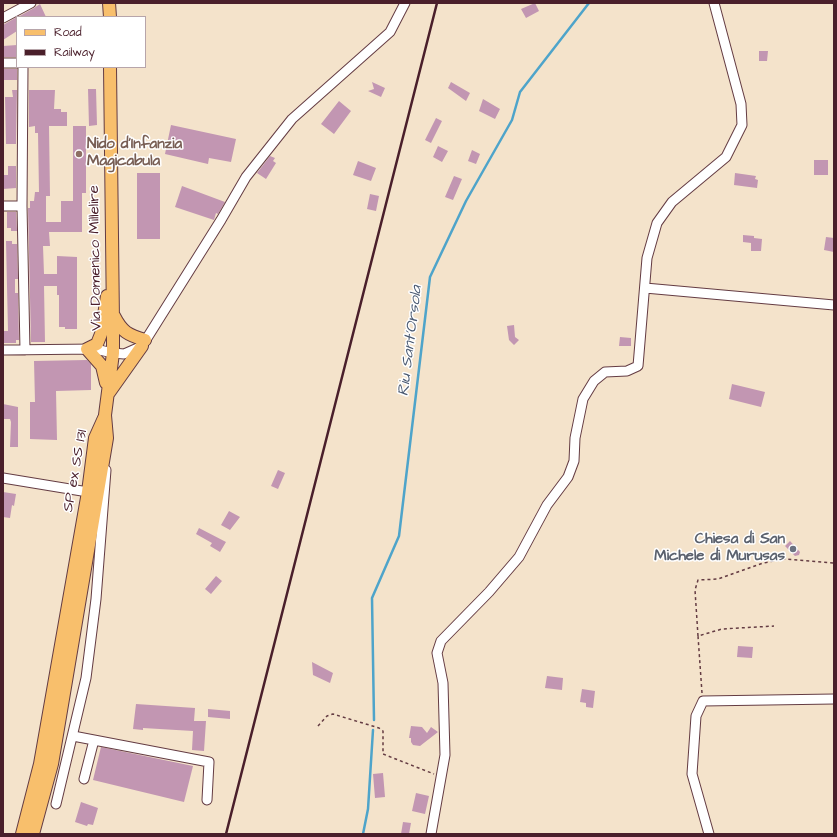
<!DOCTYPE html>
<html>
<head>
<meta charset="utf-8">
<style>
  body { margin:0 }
  #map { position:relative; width:837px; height:837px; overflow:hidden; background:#f4e3cb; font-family:"Architects Daughter",sans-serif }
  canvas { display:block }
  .frame { position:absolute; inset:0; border:4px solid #4a1f2b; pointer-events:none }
  .legend { position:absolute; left:16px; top:16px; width:130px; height:52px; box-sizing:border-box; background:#fff; border:1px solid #b7a5aa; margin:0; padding:5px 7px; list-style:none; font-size:12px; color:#4a1f2b }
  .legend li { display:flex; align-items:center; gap:8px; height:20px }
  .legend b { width:20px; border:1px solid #b7a5aa }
</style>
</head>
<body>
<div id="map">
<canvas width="837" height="837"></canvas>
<div class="frame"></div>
<ul class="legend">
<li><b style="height:5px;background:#f8bf6c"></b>Road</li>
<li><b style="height:5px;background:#4a1f2b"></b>Railway</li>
</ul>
</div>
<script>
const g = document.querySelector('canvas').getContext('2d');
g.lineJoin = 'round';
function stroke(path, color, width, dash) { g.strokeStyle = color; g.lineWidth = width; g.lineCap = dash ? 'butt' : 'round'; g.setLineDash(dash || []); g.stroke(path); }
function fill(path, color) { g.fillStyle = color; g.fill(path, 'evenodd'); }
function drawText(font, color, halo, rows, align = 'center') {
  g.font = font + ' "Architects Daughter",sans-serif'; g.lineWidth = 3; g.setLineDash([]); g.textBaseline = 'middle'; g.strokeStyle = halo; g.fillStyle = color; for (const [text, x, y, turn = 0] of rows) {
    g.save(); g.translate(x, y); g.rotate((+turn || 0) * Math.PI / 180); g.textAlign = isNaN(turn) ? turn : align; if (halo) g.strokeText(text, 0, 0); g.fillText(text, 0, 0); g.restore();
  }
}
stroke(new Path2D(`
  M374 720 372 598 399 536 430 277 466 201 512 120 520 92 589 3
  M363 834 368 809 373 730`), '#4ea4ca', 2.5);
fill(new Path2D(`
  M535 3 539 11 526 18 521 9Z
  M40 4 46 17H18L34 8Z
  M17 17V31L3 40V25Z
  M17 45V57H3V46Z
  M759 51H768L767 61H759Z
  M3 69H17V80H3Z
  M372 82 385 88 381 97 368 91 374 89Z
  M451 82 470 93 466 101 448 88Z
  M88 89H96L97 125 89 126Z
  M12 90H17L16 144H6L5 97H13Z
  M29 90H55L54 109H61V112H67V126H49L50 196H46V222H61V201H73V126H86V193H82V232H49L50 246H43L44 274H57V256L77 257V329H65V327H59V295H57V286H44L45 342H31L28 208H30V201H34L35 192H39L38 133H35V126L29 127Z
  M483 99 500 109 495 119 479 111Z
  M339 101 351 111 334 134 321 124Z
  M436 118 442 121 431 143 425 140Z
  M171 125 236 139 231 162 209 158 208 164 165 154Z
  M438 146 448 151 442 162 433 157Z
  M472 150 480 154 476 164 468 161Z
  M270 156 275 158 273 161 276 163 266 179 257 173Z
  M814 160H828V175H814Z
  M358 161 376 168 371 181 353 175Z
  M8 166H16V188L3 189V175H8Z
  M137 173H160V239H137Z
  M735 173 756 176 755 179 758 180 757 188 734 185Z
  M454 176 462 179 453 200 445 197Z
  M182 186 225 202 218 214 216 213 214 220 175 207Z
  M370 194 379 196 376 211 367 209Z
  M7 212H16L17 231H11V228H7Z
  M743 235 754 236V238L762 239 761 251H751V243L743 242Z
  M826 237 834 238V252L824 250Z
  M6 241H12V244H17L18 279H15V293H18L19 340H16V343H3V331H8Z
  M514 325 515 337 519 340 514 345 509 340 507 326Z
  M620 337 631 338V346H619Z
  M87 360 91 364V390L56 391 57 440 30 439V402H35L34 361Z
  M732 384 765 392 761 407 729 399Z
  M3 404 18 407V447H10L11 422 10 419H3Z
  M278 470 285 473 278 489 271 486Z
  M3 492 16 494 14 506 12 505 10 518 3 517Z
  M229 511 240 517 230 530 221 525Z
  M199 528 226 542 220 552 210 546 212 543 196 534Z
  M790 541 800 552 799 555 795 556 785 546Z
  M216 576 222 581 211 594 205 589Z
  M738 646 753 647 752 658 737 657Z
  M312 662 333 673 330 683 313 675Z
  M547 676 563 678 562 690 545 688Z
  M582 689 595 691 593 708 586 707V703L580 702Z
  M136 704 195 708 194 721H206L204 751 192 750 193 731 143 728V730L133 729Z
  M208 709 230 711V719L208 717Z
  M411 726 422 727 427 733 431 727 438 732 420 746 413 745 411 742V738H409Z
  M101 747 193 766 184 802 93 780Z
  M383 773 385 797 375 798 373 774Z
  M416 793 429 796 425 814 412 811Z
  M81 802 98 808 93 825 88 824 87 826 75 822Z
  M403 822 411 823 409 834H401Z`), '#c296b2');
const minor = new Path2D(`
  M3 18 31 3
  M3 63H17
  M23 67 22 206 25 350
  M3 206H22
  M645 288 834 305
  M3 350 95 349 113 353 124 354 142 346 221 220 246 177 292 119 390 32 405 3
  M3 478 88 492
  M73 736 209 762 207 800
  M84 779 94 740
  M56 804 86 678 96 599 106 470
  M431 834 445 755 443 683 437 653 441 641 489 592 519 557 547 505 568 477 574 461 575 438 583 399 594 381 605 372 627 371 638 366 647 258 657 223 672 202 726 157 742 125 741 104 714 3
  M709 834 692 774 696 716 703 701 834 699`);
const major = new Path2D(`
  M109 3 110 17
  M114 316C122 332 128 335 145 340
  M106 383 102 366 87 349 97 344 101 334 107 296
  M108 394 142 346
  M22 834 40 764 88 492 95 438 104 418
  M33 834 52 764 107 438 105 415 113 353V322L110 67`);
stroke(minor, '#643c43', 11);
stroke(major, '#643c43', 14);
stroke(new Path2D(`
  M698 636 695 590 698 580 718 579 763 563 785 559 834 563
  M702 693 698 636 722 629 774 626
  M318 726 327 716 333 714 379 728 383 731V754L434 774`), '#643c43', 1.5, [3, 3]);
stroke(minor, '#fff', 9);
stroke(major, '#f8bf6c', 12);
stroke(new Path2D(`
  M226 834 437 3`), '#4a1f2b', 2.5);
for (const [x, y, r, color] of [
  [79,154,4,"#8d6e63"],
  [793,549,4,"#6b7280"]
]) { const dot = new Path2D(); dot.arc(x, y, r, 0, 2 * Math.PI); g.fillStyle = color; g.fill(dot); stroke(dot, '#fff', 1.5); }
drawText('bold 15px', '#785e54', '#fff', [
  ["Nido d'Infanzia",87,145],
  ["Magicabula",87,162]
], 'left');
drawText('15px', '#4a1f2b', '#fff', [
  ["Via Domenico Millelire",96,258,-91],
  ["SP ex SS 131",76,471,-80]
]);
drawText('bold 15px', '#5b616d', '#fff', [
  ["Chiesa di San",785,540],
  ["Michele di Murusas",785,557]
], 'right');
drawText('italic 16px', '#4c5b73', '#fff', [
  ["Riu Sant'Orsola",411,341,-83]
]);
</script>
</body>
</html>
